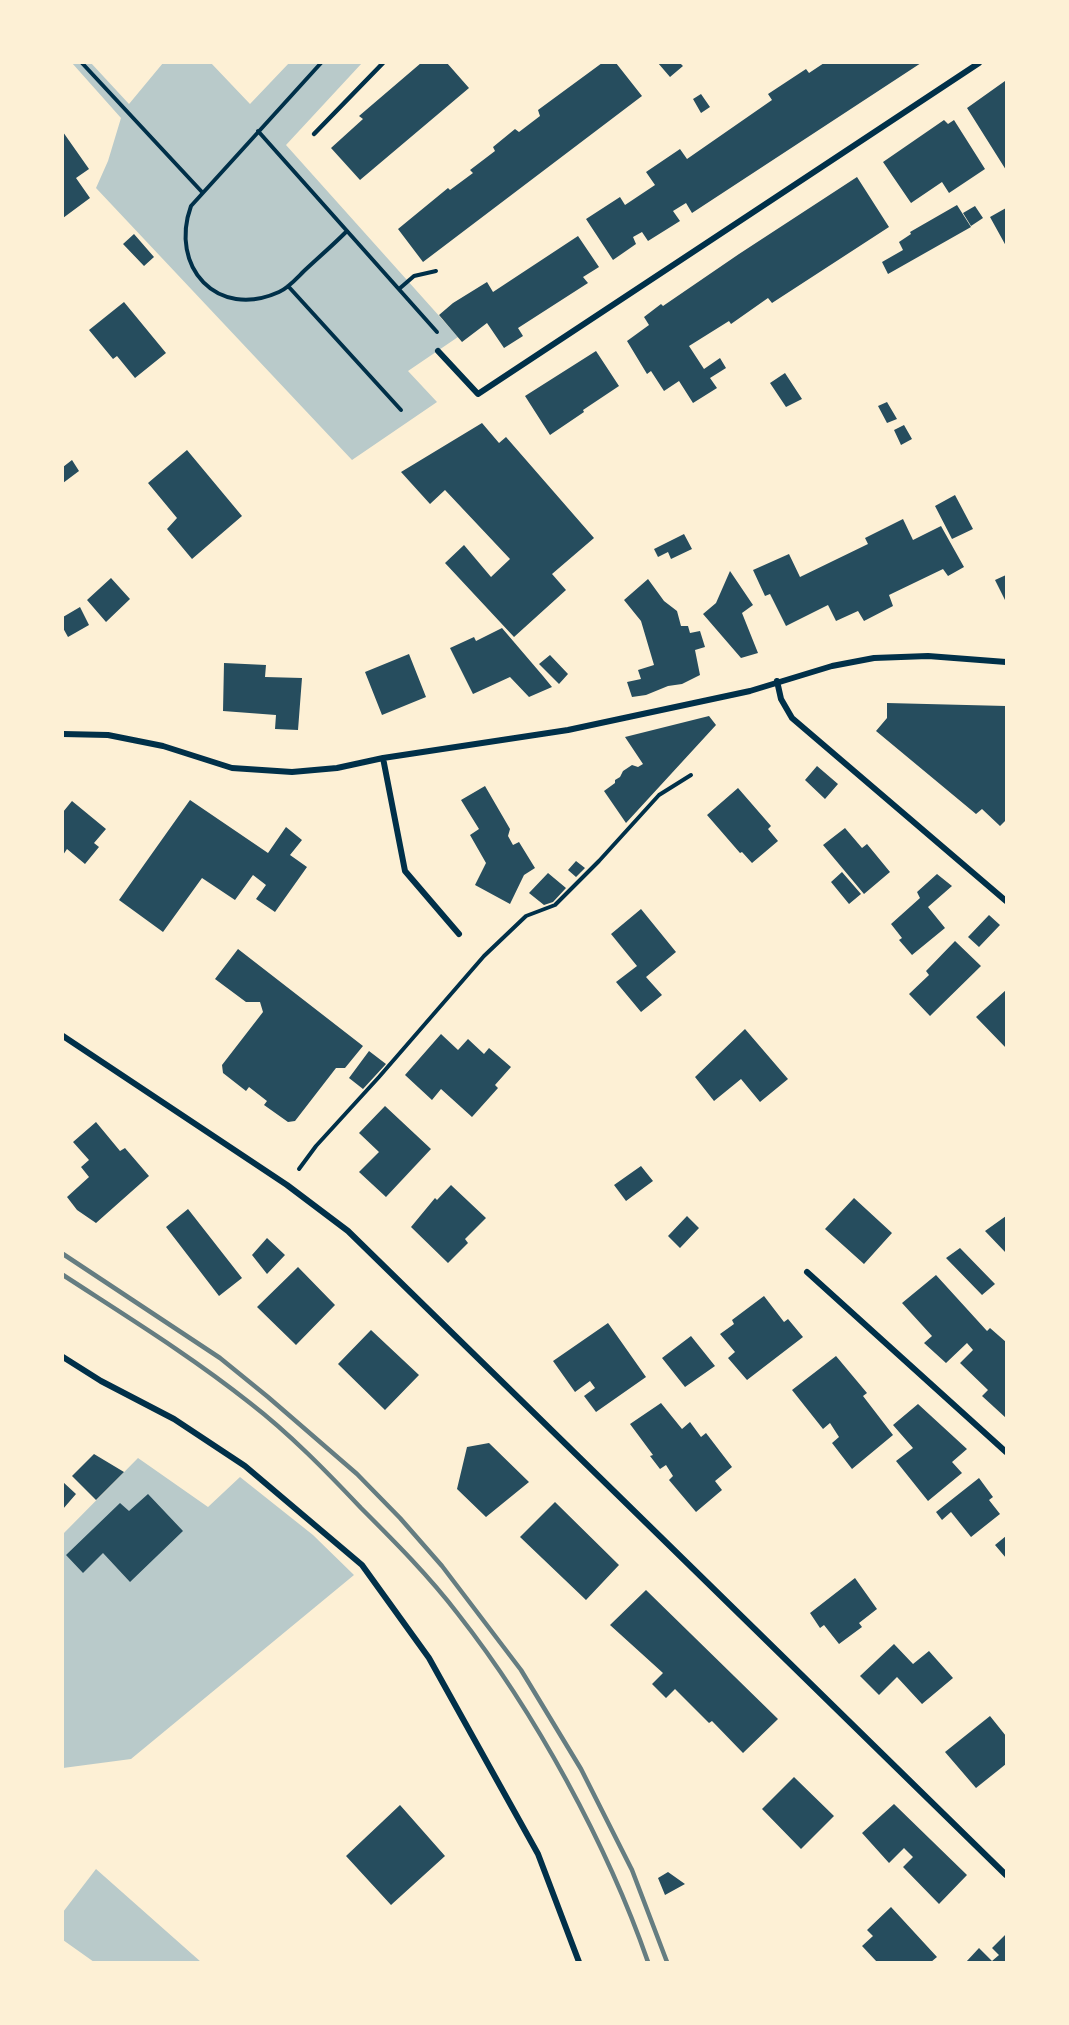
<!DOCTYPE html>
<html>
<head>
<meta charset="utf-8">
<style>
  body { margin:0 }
  #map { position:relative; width:1069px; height:2025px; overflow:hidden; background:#fdf0d5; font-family:Helvetica,sans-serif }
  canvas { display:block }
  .frame { position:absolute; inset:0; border:64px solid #fdf0d5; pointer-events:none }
</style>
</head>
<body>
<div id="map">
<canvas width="1069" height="2025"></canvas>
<div class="frame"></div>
</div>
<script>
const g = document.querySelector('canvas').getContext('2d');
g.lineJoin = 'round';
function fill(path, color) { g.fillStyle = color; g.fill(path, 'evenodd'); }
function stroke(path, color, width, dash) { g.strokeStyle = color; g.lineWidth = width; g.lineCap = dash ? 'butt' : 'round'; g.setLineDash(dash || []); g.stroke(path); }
fill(new Path2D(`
  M72 63H91L129 104 163 63H211L250 104 289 63H362L286 145 458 337 408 371 437 402 352 460 96 188 108 161 121 118Z
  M138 1458 208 1507 240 1477 313 1535 354 1575 131 1759 63 1768V1534Z
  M96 1869 201 1962H94L63 1940V1912Z`), '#b9caca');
fill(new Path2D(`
  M421 63H447L469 88 360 180 331 148 363 119 359 116Z
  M602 63H616L642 96 423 262 398 229 448 188 450 190 473 173 470 170 495 151 493 147 515 129 519 132 540 116 538 110Z
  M658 63H680L683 66 670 77Z
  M824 63H921L692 213 686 203 673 211 680 221 648 241 642 232 633 237 636 244 613 260 586 219 620 197 625 205 655 185 646 172 680 149 687 159 772 100 768 94 806 69 809 73Z
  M1005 81 1006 82V170L967 108Z
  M701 94 710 107 701 113 693 99Z
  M944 120 948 124 954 120 985 169 949 193 942 182 911 203 883 162Z
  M63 132 89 169 76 178 90 198 63 218Z
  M857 177 889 227 772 303 768 298 731 324 729 321 689 346 704 369 720 358 726 368 710 378 717 388 693 403 679 381 664 391 651 371 647 374 627 341 649 325 644 317 661 304 663 306 739 254Z
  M957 205 971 227 888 274 882 262 903 250 899 242 911 234 910 232Z
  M975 206 983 218 971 226 963 213Z
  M1006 208V246L990 217Z
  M134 234 154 257 144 266 123 244Z
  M578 236 599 267 583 277 588 283 518 328 523 336 504 348 487 323 462 342 439 315 453 303 487 282 493 292Z
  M124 302 166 353 135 378 117 356 113 359 89 330Z
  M596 351 619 386 583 410 584 412 550 435 525 396Z
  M785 373 802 399 786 407 770 383Z
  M887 402 897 419 887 423 878 406Z
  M482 423 499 443 506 437 594 538 552 574 566 590 514 637 445 563 464 545 491 577 510 559 445 490 430 504 401 472Z
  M904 425 912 439 901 445 894 430Z
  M187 450 242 516 192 559 167 529 177 518 148 483Z
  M72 460 79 471 63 483V467Z
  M955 495 973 529 952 539 935 506Z
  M903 519 913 540 941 526 964 567 948 576 943 569 889 595 893 606 864 621 858 611 836 621 828 605 786 626 770 594 765 596 753 570 789 554 800 577 868 544 865 538Z
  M684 534 692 549 671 559 668 552 658 557 654 549Z
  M730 571 753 605 742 613 758 653 741 658 703 614 716 603Z
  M1006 575V602L995 580Z
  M111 578 130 599 106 622 87 600Z
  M648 579 664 601 677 611 681 626H688L690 633 700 631 705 647 695 650 700 675 682 684 668 686 646 695 632 697 627 682 641 679 638 670 654 665 641 621 624 600Z
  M80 607 89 625 68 637 63 628V617Z
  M502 628 543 676 552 687 529 697 510 677 473 694 450 648 474 637 476 641Z
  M409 654 426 697 382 715 365 672Z
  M550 655 568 674 559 684 539 664Z
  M224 663 266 665 265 677 302 678 298 730 275 729 276 715 223 711Z
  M887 703 1006 706V820L1000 826 982 809 976 814 876 731 887 718Z
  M709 716 716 725 626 823 604 791 615 783V780L620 777 623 771 632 765 638 767 643 764 625 737Z
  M817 766 838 784 825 799 805 780Z
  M485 786 510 829 508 836 513 845 519 842 535 868 524 875 510 904 475 885 486 863 470 835 479 829 461 800Z
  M738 788 771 826 768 829 778 841 752 863 742 852 740 853 707 815Z
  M190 800 268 853 286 827 302 840 290 855 307 867 275 912 256 899 266 885 253 875 235 900 202 878 163 932 119 900Z
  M72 801 106 829 94 843 99 847 85 864 67 849 63 855V812Z
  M845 828 862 848 867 844 890 872 864 894 823 845Z
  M576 861 585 868 576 877 568 870Z
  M842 872 861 894 849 904 831 882Z
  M548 873 566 888 553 902 544 905 529 893Z
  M937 874 952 886 928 907 945 928 912 955 899 940 902 938 891 924 920 898 917 892Z
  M641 909 676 952 646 977 662 995 641 1012 616 982 637 966 611 934Z
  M989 915 1000 925 979 947 968 937Z
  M955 941 981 966 930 1016 909 994 929 975 926 971Z
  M238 949 363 1046 345 1068H336L295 1121 288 1122 264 1105 267 1101 249 1087 246 1091 223 1073 222 1065 263 1012 260 1002H246L215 979Z
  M1006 990V1048L976 1017Z
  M745 1029 788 1079 760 1102 741 1079 714 1101 695 1077Z
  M441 1034 458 1050 468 1039 484 1054 489 1048 511 1067 495 1085 498 1088 472 1117 441 1089 432 1100 405 1075Z
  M369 1051 386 1064 363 1089 349 1078Z
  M385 1106 431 1149 386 1197 359 1172 379 1152 359 1133Z
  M96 1122 120 1151 125 1148 149 1176 96 1223 77 1210 67 1197 89 1177 81 1167 89 1160 73 1142Z
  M641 1166 653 1181 626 1201 614 1185Z
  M451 1185 486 1218 465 1239 468 1243 448 1263 411 1227 435 1198 437 1200Z
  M854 1198 892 1233 864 1264 825 1229Z
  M188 1209 242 1278 219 1296 166 1227Z
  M687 1216 699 1228 680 1248 668 1236Z
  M1006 1216V1253L985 1231Z
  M267 1238 285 1255 267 1274 252 1255Z
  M960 1248 995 1284 982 1295 946 1258Z
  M298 1267 335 1305 296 1345 257 1307Z
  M936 1275 987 1331 990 1328 1006 1342V1418L982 1396 988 1390 960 1363 973 1350 967 1343 946 1363 924 1343 932 1336 902 1303Z
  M764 1296 784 1322 788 1319 803 1337 747 1380 728 1358 735 1352 720 1334 734 1324 732 1320Z
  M608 1323 646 1377 596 1412 584 1396 595 1388 590 1381 575 1392 553 1361Z
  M371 1330 419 1375 385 1410 338 1364Z
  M691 1336 715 1366 685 1387 662 1358Z
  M836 1356 867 1393 863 1396 893 1435 852 1469 832 1443 839 1437 830 1423 823 1429 792 1390Z
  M661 1403 682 1429 690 1422 701 1437 706 1433 732 1467 715 1481 722 1490 696 1512 669 1480 673 1476 666 1465 660 1469 650 1456 653 1455 630 1424Z
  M918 1404 967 1449 952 1462 962 1473 928 1501 896 1461 913 1448 893 1425Z
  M489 1443 529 1482 486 1517 457 1489 467 1447Z
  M94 1454 124 1472 96 1500 72 1476Z
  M979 1478 993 1497 989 1500 1000 1514 971 1537 951 1512 942 1520 936 1512Z
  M63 1482 76 1494 63 1509Z
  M148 1494 183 1531 130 1582 103 1553 83 1573 66 1555 120 1503 129 1511Z
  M555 1502 619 1565 586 1600 520 1537Z
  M1006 1536V1558L995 1545Z
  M855 1578 877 1609 859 1623 862 1627 839 1644 824 1625 820 1628 810 1613Z
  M646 1590 778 1719 743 1753 712 1721 709 1723 675 1689 666 1698 652 1684 663 1673 610 1625Z
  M894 1644 913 1664 929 1651 953 1678 922 1704 897 1677 879 1695 860 1676Z
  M990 1716 1006 1736V1764L976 1788 945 1752Z
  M794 1777 834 1816 801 1849 762 1809Z
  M894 1804 967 1875 939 1904 903 1867 913 1857 904 1848 889 1863 862 1833Z
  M400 1805 445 1856 391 1905 346 1856Z
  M668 1872 685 1884 665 1895 658 1878Z
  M891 1907 937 1957 931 1962H877L862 1946 873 1936 867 1930Z
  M1006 1934V1962H966L979 1948 992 1961 999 1955 992 1948Z`), '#264d5e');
stroke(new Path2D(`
  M82 63 202 192
  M321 63 191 206C169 267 217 320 279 292 288 288 296 279 303 272 318 258 333 245 347 231
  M258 131 437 332
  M288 286 401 410
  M399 289 414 276 436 271
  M299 1169 316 1146 379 1077 484 956 526 916 555 905 599 861 659 795 691 775`), '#003049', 4);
stroke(new Path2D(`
  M314 134 383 63`), '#003049', 4.5);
stroke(new Path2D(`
  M438 351 478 394 979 63
  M777 681 781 699 792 718 1006 901
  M63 734 108 735 163 746 232 768 292 772 337 768 383 758 568 730 750 691 832 666 874 658 928 656 1006 662
  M383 758 405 871 459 934
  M63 1036 287 1185 348 1231 1006 1875
  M807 1272 1006 1452
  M63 1357 101 1381 174 1419 245 1466 362 1565 429 1658 538 1854 579 1962`), '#003049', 6);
stroke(new Path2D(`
  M63 1254 220 1358 268 1397 357 1474 400 1518 442 1566 521 1670 581 1769 632 1870 667 1962
  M63 1275C126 1316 191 1356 250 1403 290 1434 326 1471 361 1508 395 1542 429 1576 458 1614 535 1712 607 1844 648 1962`), '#657d81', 4.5);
</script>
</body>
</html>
